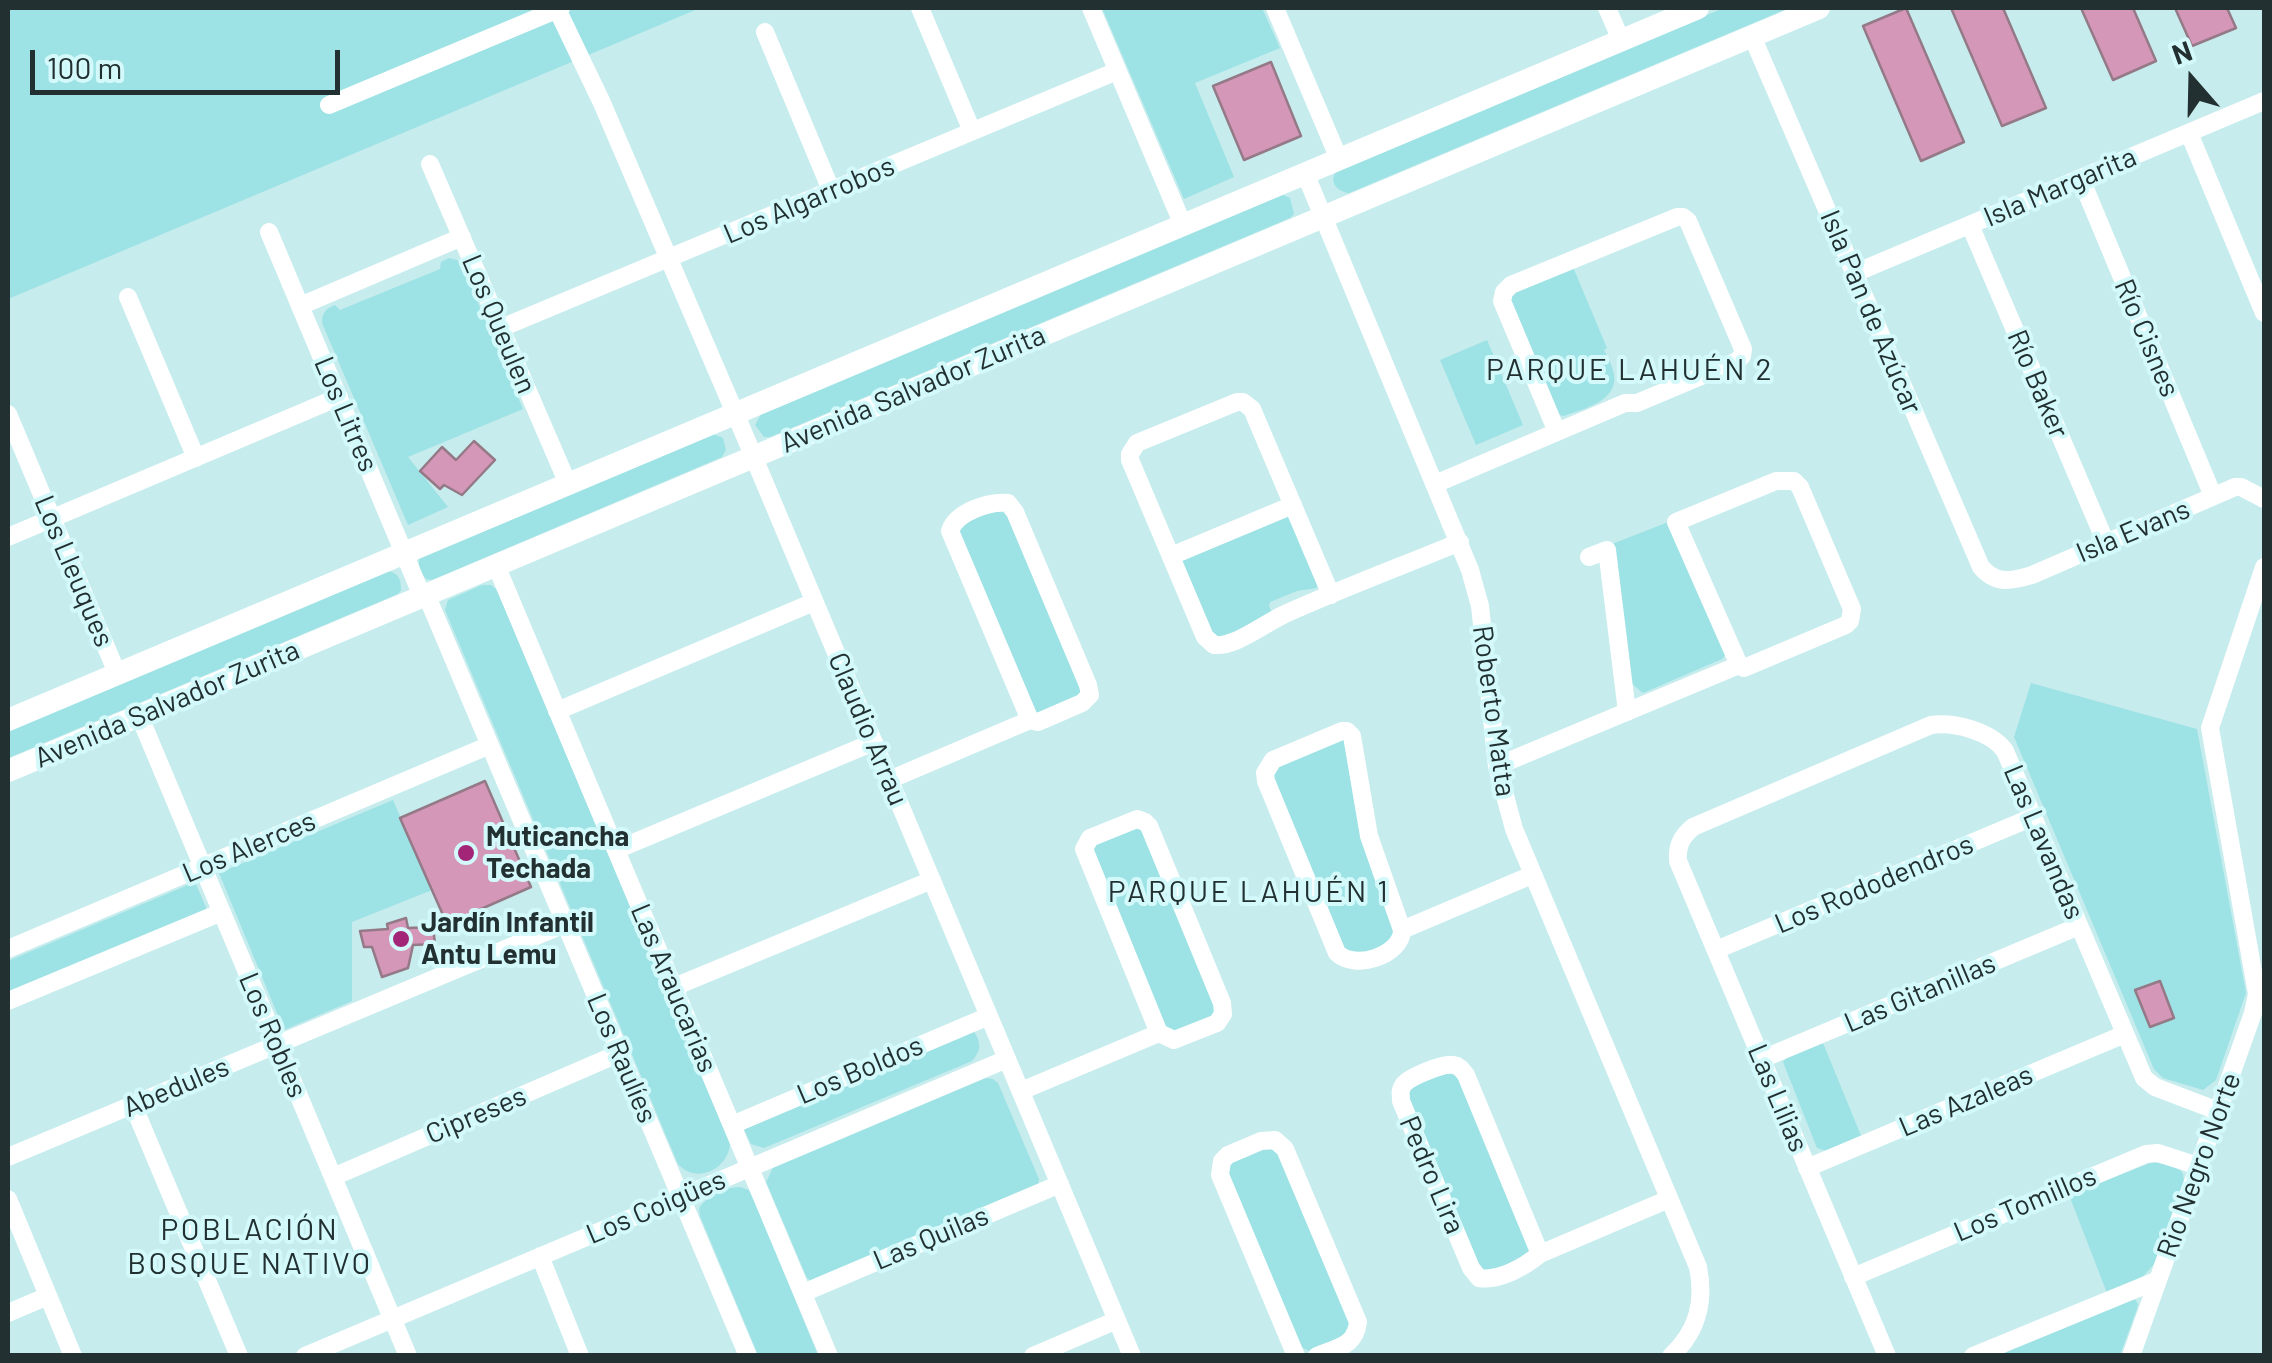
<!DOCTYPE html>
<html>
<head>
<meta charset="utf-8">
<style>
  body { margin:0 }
  #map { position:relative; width:2272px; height:1363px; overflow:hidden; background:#c6eced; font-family:Barlow,sans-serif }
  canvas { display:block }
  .frame { position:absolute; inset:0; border:10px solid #223031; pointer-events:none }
  .north { position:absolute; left:2142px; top:30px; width:100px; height:100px; -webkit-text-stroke:8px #d3f9fb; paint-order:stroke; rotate:340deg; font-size:28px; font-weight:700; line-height:40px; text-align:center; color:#223031 }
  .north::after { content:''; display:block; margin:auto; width:35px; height:45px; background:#223031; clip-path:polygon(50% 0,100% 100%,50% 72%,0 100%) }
  .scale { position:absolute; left:30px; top:50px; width:310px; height:45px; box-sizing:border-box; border:5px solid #223031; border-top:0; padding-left:12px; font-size:30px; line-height:35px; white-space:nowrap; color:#223031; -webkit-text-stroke:8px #d3f9fb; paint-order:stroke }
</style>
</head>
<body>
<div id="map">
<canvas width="2272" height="1363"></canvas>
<div class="frame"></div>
<div class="north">N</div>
<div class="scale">100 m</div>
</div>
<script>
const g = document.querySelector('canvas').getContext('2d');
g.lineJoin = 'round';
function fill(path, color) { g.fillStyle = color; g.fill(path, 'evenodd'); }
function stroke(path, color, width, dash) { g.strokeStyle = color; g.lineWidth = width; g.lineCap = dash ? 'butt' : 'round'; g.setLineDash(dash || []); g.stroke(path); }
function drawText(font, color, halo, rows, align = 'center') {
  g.font = font + ' Barlow,sans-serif'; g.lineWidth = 8; g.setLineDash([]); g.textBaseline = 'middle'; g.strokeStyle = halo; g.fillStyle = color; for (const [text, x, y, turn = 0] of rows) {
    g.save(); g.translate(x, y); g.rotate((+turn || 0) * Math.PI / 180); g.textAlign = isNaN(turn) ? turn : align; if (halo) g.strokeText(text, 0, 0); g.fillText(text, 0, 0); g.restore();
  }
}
fill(new Path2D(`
  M8 8H700L8 299Z
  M1102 8H1262L1280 48 1195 83 1234 177 1184 199Z
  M1724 8H1789L1349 193C1337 192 1327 180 1338 170Z
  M1281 194 1290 198 1294 214 1290 218 770 437H764L755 425 761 414Z
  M449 258 457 260 462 265 523 409 408 457 448 507 408 525 322 323C322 312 326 309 335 305L340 310 440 269 441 262Z
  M1573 267 1607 348 1604 350C1608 358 1613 367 1614 375 1618 401 1583 409 1564 416L1559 415 1509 300V295Z
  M1487 340 1523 425 1476 445 1440 360Z
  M713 434 723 438 726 450 722 457 432 580 426 579 419 570V558Z
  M998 509H1005L1082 693 1079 698 1035 714 957 534 958 526Z
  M1285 515 1290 518 1317 582V588L1297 591 1270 602 1269 606 1272 613 1223 639 1214 638 1181 564 1183 558Z
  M1671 521 1726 654 1722 659 1643 693 1631 683 1612 544Z
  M388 571C399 573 401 580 401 590L398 594 8 758V731Z
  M482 585H491L497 590 730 1143C729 1169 696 1185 678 1164L445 610 448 600Z
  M2031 683 2197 729 2246 993 2216 1080 2203 1090 2163 1078 2154 1069 2014 737Z
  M1342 740 1346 741 1396 931 1392 942 1362 956 1343 951 1272 781 1275 767Z
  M393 800 432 890 352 922V1001L284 1030 219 873Z
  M1141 827 1218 1005 1215 1017 1178 1032 1167 1030 1092 852 1095 842Z
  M195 882 208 912 8 996V961Z
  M973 1030C981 1042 982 1050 972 1061L764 1148 751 1144 744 1129Z
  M1823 1043 1862 1138 1830 1152 1817 1148 1783 1062 1787 1057Z
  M1455 1070 1530 1249 1526 1258 1492 1273 1482 1272 1406 1095 1409 1086Z
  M986 1078 993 1079 998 1083 1039 1179 1038 1186 811 1281 807 1278 766 1182 773 1168Z
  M1266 1145 1275 1147 1351 1324V1333L1311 1352 1301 1347 1226 1174 1230 1162Z
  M2153 1162 2178 1167 2183 1174 2184 1182 2154 1264 2138 1282 2107 1293 2069 1195Z
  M740 1187 749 1190 752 1196 818 1355H758L700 1216 699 1208C709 1194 724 1188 740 1187Z
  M2134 1298 2138 1304 2137 1309 2120 1355 1988 1356Z`), '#9de2e5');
const building = new Path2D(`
  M1906 8 1964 142 1921 161 1863 26Z
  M1951 8H2003L2046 108 2002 126Z
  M2081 8H2133L2156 61 2113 80Z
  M2175 8H2227L2236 28 2192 46Z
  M1271 62 1301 136 1244 160 1213 86Z
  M474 441 495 460 462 495 444 485 440 489 420 471 442 447 456 460Z
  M485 781 531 887 447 924 400 818Z
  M406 918 408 928 433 927 435 944 413 945 408 968 382 977 372 947H364L360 931 388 929 387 924Z
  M2160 981 2174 1018 2150 1027 2135 990Z`);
fill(building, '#d497b8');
stroke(building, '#947987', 2.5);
stroke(new Path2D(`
  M920 8 972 131
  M1091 8 1183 225
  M1275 8 1339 159
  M1607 8 1621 40
  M557 9 602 103 744 434 1132 1356
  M765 32 831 190
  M1752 36 1981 567C1996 585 2012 581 2032 575L2235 487H2241L2264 499
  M329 105 561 8
  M2189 133 2264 313
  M430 164 568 484
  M1305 173 1470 570 1480 606 1497 766 1514 829 1698 1267C1705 1302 1698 1331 1671 1356
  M2081 179 2213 496
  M1970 225 2106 543
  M269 232 422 596
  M1855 273 2264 101
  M128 297 196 458
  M300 306 462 237
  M501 328 1117 71
  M8 414 117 673
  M1435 484 1625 403H1637L1737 361 1742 356 1743 349 1688 221 1683 217H1677L1511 285 1504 292 1502 301 1557 432
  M8 537 339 397
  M1171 556 1293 505
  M1589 557 1607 550 1627 712
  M496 565 829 1356
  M426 594 748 1356
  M1331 595 1252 409 1243 402H1237L1137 443 1130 454V460L1205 637 1214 645C1236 647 1265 623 1285 614 1343 588 1402 566 1460 542
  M557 711 814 602
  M139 715 408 1356
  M1342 731H1347L1352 736 1369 836 1402 930C1402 955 1355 971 1337 953L1266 781 1265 773 1273 760Z
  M1497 766 1739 665 1744 668 1846 625 1850 621 1852 609 1800 487 1794 481H1776L1676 522 1739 665
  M889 780 1030 720 1038 722 1082 703 1090 695 1088 685 1015 512 1008 503C989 501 956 512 950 531L1030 720
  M1137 819 1145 822 1149 826 1222 1003 1223 1014 1217 1023 1174 1040 1159 1033 1084 849 1090 838Z
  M616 850 874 742
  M1402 930 1532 875
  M8 949 490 745
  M1716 950 2033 817
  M674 987 932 880
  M8 1001 222 912
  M1762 1059 2079 926
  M1021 1091 1159 1033
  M133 1105 239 1356
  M732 1125 989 1016
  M8 1157 565 924
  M1807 1168 2125 1034
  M333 1177 620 1053
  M8 1199 73 1356
  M1540 1254 1466 1075C1462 1070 1460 1066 1453 1065 1443 1063 1410 1077 1404 1084 1399 1091 1401 1093 1401 1101L1471 1268 1479 1278C1500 1281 1524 1267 1540 1254L1669 1199
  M540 1256 580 1356
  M1853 1277 2146 1154 2158 1153 2198 1166
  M803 1293 1060 1184
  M8 1313 48 1296
  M305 1356 1007 1059
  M1033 1356 1117 1320
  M1296 1356 1220 1175 1222 1161 1228 1155 1261 1141 1275 1140 1285 1149 1358 1322C1355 1347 1337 1347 1317 1356
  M1887 1356 1678 861C1677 846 1681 837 1693 827L1931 725C1954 722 1991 731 2005 751L2144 1078 2155 1087 2218 1111
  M1973 1356 2158 1280
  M2131 1356 2253 1013 2257 994 2210 728 2264 567`), '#fff', 18);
stroke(new Path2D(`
  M8 720 1698 8
  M8 771 1819 8`), '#fff', 22);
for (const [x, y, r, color] of [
  [466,853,10,"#a32578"],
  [401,939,10,"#a32578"]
]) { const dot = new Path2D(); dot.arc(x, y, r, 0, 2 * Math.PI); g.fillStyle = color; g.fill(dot); stroke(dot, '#d3f9fb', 4); }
drawText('28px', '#223031', '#d3f9fb', [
  ["Isla Margarita",2060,187,-23],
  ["Los Algarrobos",809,200,-23],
  ["Isla Pan de Azúcar",1871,312,67],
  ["Los Queulen",499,324,67],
  ["Río Cisnes",2147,338,67],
  ["Río Baker",2038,384,67],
  ["Avenida Salvador Zurita",913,389,-23],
  ["Los Litres",346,414,67],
  ["Isla Evans",2133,531,-23],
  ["Los Lleuques",74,571,67],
  ["Avenida Salvador Zurita",167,704,-23],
  ["Roberto Matta",1494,711,82],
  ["Claudio Arrau",868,729,67],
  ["Las Lavandas",2044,842,67],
  ["Los Alerces",249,847,-23],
  ["Los Rododendros",1874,884,-23],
  ["Las Araucarias",674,988,67],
  ["Las Gitanillas",1920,993,-23],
  ["Los Robles",273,1035,67],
  ["Los Raulíes",622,1058,67],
  ["Los Boldos",860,1070,-23],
  ["Abedules",176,1087,-23],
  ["Las Lilias",1778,1098,67],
  ["Las Azaleas",1966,1101,-23],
  ["Cipreses",476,1115,-23],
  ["Rio Negro Norte",2199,1165,-70],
  ["Pedro Lira",1432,1175,67],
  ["Los Tomillos",2025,1204,-23],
  ["Los Coigües",656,1207,-23],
  ["Las Quilas",931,1238,-23]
]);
drawText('bold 28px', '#223031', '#d3f9fb', [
  ["Muticancha",486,837],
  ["Techada",486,869],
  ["Jardín Infantil",421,923],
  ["Antu Lemu",421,955]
], 'left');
g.letterSpacing = '2.5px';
drawText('30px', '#223031', '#d3f9fb', [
  ["PARQUE LAHUÉN 2",1630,370],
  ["PARQUE LAHUÉN 1",1249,892],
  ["POBLACIÓN",250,1230],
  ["BOSQUE NATIVO",250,1264]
]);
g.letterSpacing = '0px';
</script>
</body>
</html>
